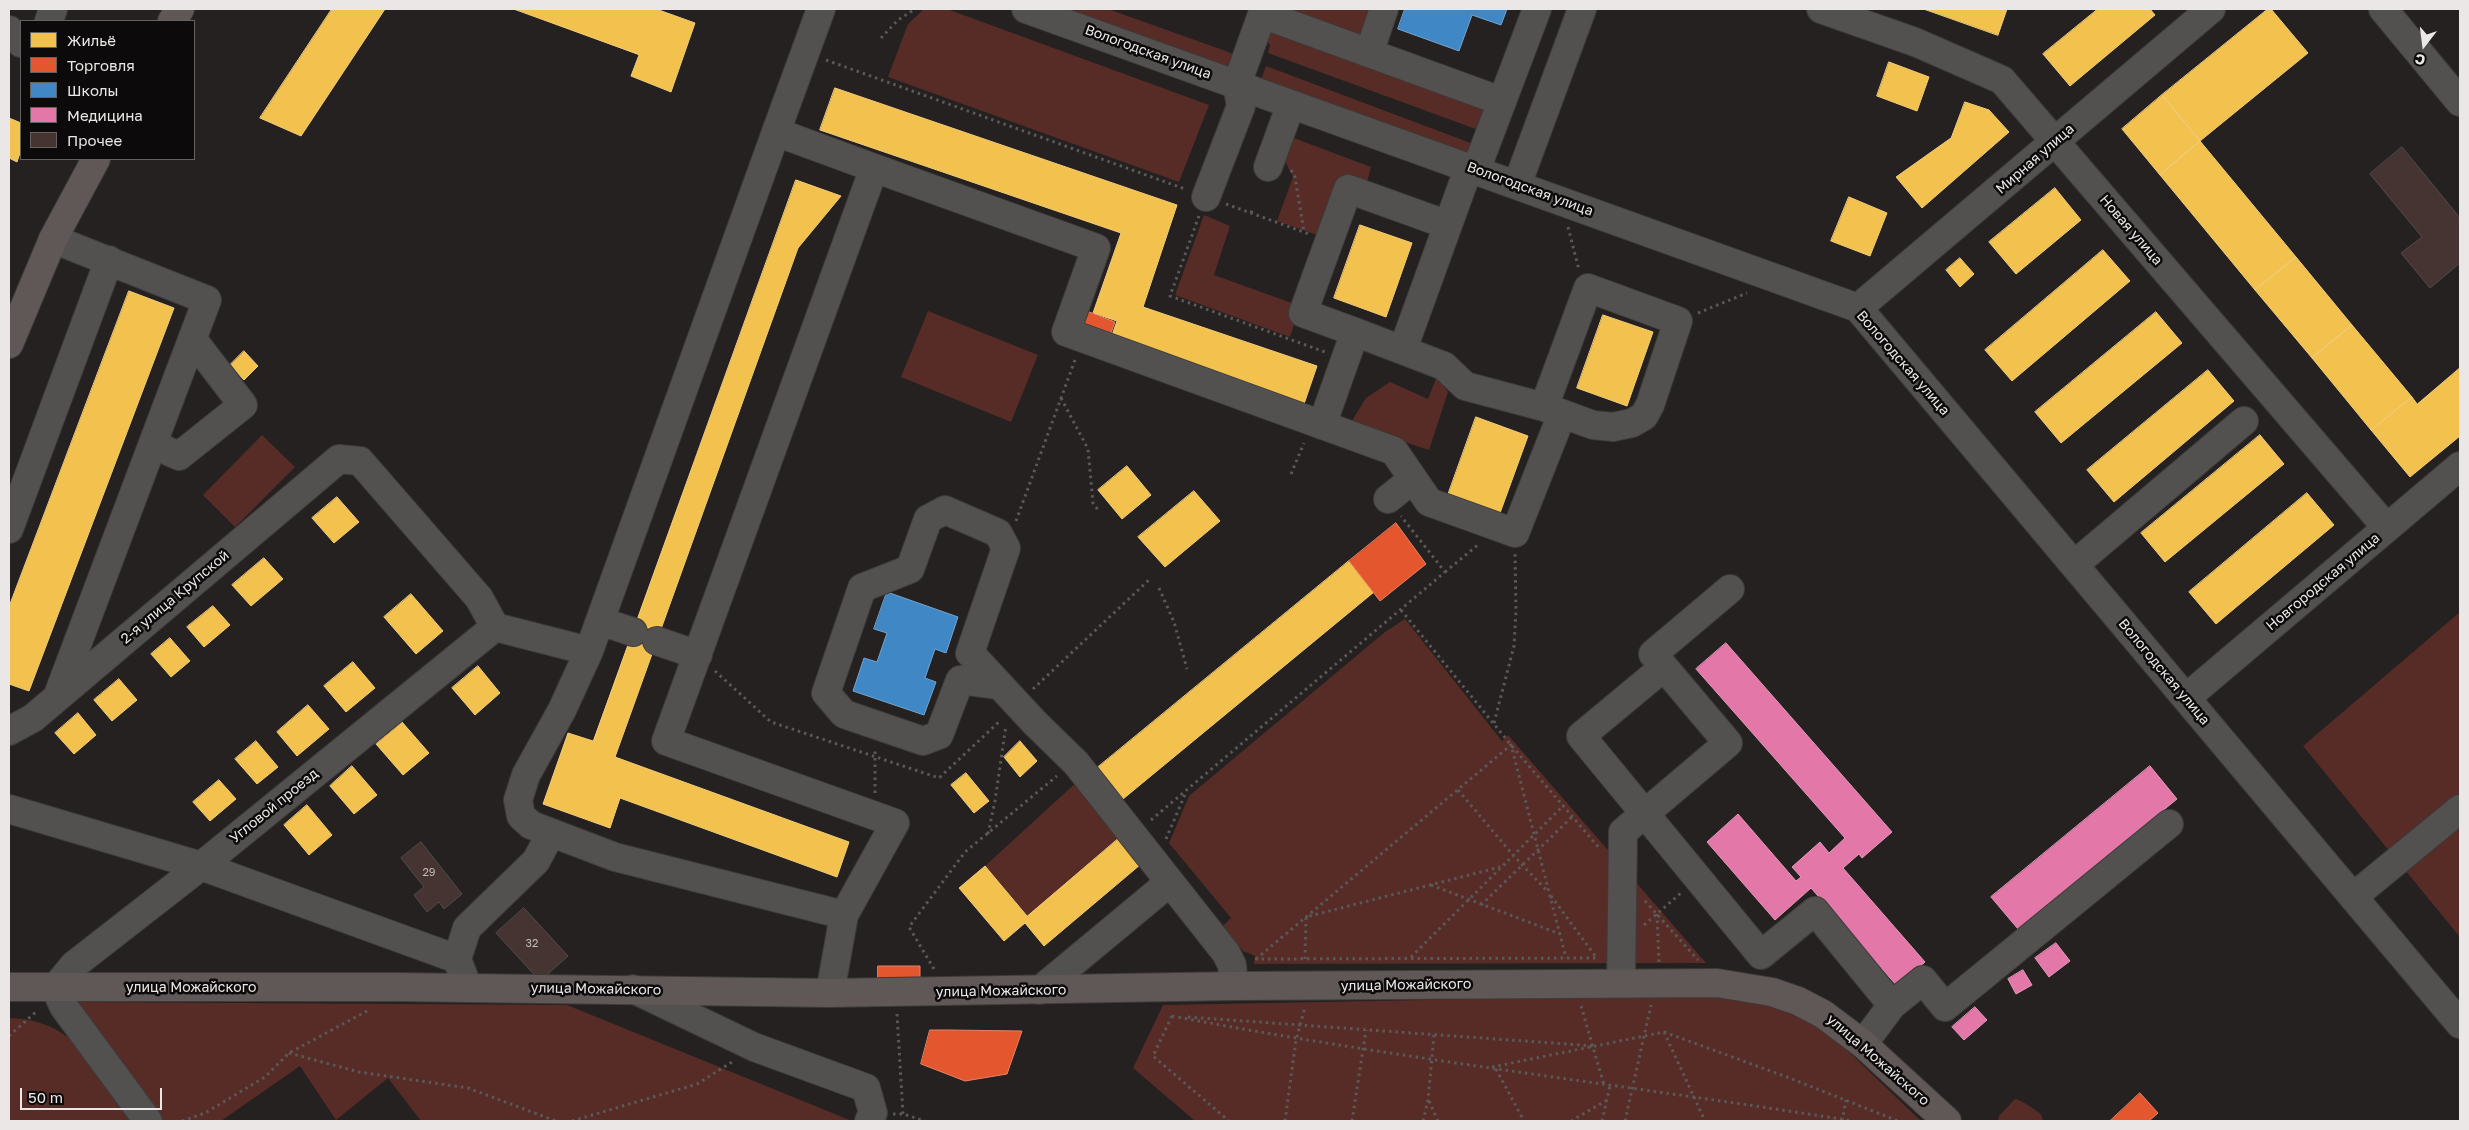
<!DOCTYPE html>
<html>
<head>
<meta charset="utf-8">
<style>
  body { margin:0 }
  #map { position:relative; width:2469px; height:1130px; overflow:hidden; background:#242120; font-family:"Golos Text",sans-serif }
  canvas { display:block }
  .frame { position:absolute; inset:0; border:10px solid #ebe7e7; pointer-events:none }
  .legend { position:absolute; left:20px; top:20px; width:175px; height:140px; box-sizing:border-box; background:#0c0a0a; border:1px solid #656262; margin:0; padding:6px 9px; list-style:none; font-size:15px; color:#ebe7e7 }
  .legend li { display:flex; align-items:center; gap:10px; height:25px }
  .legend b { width:25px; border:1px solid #656262 }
  .north { position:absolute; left:2399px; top:20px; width:50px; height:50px; -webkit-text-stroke:4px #0c0a0a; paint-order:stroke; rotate:195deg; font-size:14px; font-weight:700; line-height:20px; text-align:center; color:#ebe7e7 }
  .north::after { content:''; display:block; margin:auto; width:18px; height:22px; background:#ebe7e7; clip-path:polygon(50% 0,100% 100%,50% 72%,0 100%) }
  .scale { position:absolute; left:20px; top:1088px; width:142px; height:22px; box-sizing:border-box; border:2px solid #ebe7e7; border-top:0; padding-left:6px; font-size:15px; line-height:18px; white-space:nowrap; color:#ebe7e7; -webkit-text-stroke:4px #0c0a0a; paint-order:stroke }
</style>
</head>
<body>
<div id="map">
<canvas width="2469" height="1130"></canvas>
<div class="frame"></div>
<ul class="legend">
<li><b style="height:14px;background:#f2c14e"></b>Жильё</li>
<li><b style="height:14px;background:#e4572e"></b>Торговля</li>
<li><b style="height:14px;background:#3f88c5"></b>Школы</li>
<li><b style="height:14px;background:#e377a8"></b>Медицина</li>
<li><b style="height:14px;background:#453432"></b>Прочее</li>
</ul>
<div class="north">С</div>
<div class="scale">50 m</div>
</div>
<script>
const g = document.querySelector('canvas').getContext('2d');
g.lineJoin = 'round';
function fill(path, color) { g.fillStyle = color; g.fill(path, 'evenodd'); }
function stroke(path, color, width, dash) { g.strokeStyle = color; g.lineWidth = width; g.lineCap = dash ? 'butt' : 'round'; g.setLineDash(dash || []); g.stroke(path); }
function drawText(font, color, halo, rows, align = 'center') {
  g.font = font + ' "Golos Text",sans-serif'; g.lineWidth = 5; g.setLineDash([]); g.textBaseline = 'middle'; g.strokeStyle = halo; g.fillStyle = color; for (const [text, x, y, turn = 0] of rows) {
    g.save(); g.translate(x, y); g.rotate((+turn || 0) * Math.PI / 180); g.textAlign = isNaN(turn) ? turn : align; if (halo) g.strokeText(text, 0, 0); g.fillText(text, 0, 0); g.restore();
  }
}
fill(new Path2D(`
  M924 9H947L1209 105 1179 182 888 77 908 24Z
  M1040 9H1108L1234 54 1225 76Z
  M1273 9H1378L1366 43Z
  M1279 26 1494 104 1484 132 1268 53 1270 45 1260 32Z
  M1266 66 1476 145 1468 165 1258 88Z
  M1291 137 1371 167 1367 182 1323 237 1277 221 1293 177 1283 157Z
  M1204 215 1230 226 1214 275 1300 306 1290 337 1175 295Z
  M928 311 1038 355 1011 422 901 377Z
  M1437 376 1448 392 1429 450 1350 424 1366 398 1390 382 1428 399Z
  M262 435 295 467 235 527 203 495Z
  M2460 612V937L2303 746Z
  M1405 619 1502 741 1508 735 1706 963 1254 964 1255 956 1243 951 1223 926 1231 918 1169 843 1189 796 1385 632Z
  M1079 780 1124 834 1027 916 985 866Z
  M1635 996 1728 997 1749 999 1802 1015 1830 1034 1921 1121H1195L1133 1068 1163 1005Z
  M80 1002 567 1005 852 1121H421L388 1078 336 1120 300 1066 221 1121H160L76 1006Z
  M9 1018C33 1019 50 1024 69 1038L135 1121H9Z
  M2015 1099C2024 1101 2033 1109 2041 1114L2043 1121H1998L1999 1116Z`), '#572c26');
const homes = new Path2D(`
  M332 9H385L301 136 260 118Z
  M514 9H656L695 23 671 92 631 76 639 55Z
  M1924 9H2007L1998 35Z
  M2098 9H2150L2155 15 2070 86 2043 54Z
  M2268 9H2271L2308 53 2200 141 2162 95Z
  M1889 62 1929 77 1917 111 1877 96Z
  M835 88 1177 205 1143 307 1317 366 1304 404 1111 338 1117 321 1093 313 1121 233 820 130Z
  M2162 95 2200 141 2160 175 2122 129Z
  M1965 102 1989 110 2009 132 1922 208 1896 177 1951 138Z
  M9 118 21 123V150L17 162 9 158Z
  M2200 141 2296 257 2255 290 2160 175Z
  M796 180 841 196 798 248 615 757 849 842 837 877 620 798 610 828 543 804 568 733 593 741Z
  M2055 188 2081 220 2016 274 1989 242Z
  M1849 197 1887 213 1870 256 1831 241Z
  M1360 225 1412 243 1386 317 1334 298Z
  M2103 250 2130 281 2012 381 1985 350Z
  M2296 257 2352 325 2312 358 2255 290Z
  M1960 258 1974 274 1960 287 1946 270Z
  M129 291 174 308 29 691 9 684V607Z
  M2156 312 2182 343 2061 443 2035 412Z
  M1603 315 1653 332 1627 406 1577 388Z
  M2352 325 2412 397 2371 430 2312 358Z
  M244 351 258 366 244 380 230 365Z
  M2460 368V436L2410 477 2371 430 2412 397 2417 404Z
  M2208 370 2234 401 2114 502 2087 470Z
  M1476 417 1528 436 1500 513 1448 495Z
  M2260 435 2284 464 2165 562 2141 533Z
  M1127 466 1151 495 1122 519 1098 490Z
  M1194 491 1220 521 1165 567 1138 537Z
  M2307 493 2334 525 2216 624 2189 592Z
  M337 497 359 522 334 543 312 518Z
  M264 558 283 579 251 606 232 585Z
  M1349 561 1374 592 1123 799 1097 768Z
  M411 594 443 631 416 654 384 617Z
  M213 606 230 625 204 647 187 627Z
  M170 638 190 661 171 677 151 654Z
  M353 662 375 688 346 712 324 686Z
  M478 666 500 693 475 715 452 688Z
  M119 679 137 700 112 721 94 700Z
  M308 705 329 729 297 756 277 732Z
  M78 713 96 735 74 754 55 733Z
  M402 722 429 753 403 775 376 744Z
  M256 741 278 767 257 784 235 759Z
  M1020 741 1037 761 1020 777 1004 757Z
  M352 766 377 795 354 814 330 786Z
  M966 773 989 801 974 813 951 785Z
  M219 780 236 799 210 821 193 802Z
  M307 805 332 835 309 855 284 825Z
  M1124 834 1147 859 1044 946 1025 923 1004 941 959 888 985 866 1027 916Z`);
fill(homes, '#f2c14e');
stroke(homes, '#f0cc7c', 1);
const shops = new Path2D(`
  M1084 310 1115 322 1107 344 1075 332Z
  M1396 523 1426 564 1380 601 1349 561Z
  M878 966H920V980H878Z
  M930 1030H949L1022 1031 1007 1074 965 1081 921 1064Z
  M2140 1093 2158 1113 2149 1121H2110Z`);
fill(shops, '#e4572e');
stroke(shops, '#e68266', 1);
const schools = new Path2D(`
  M1405 9H1507L1501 25 1472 15 1459 51 1398 29Z
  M887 592 958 617 946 653 935 649 925 678 936 682 924 715 853 691 864 658 877 662 887 633 874 629Z`);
fill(schools, '#3f88c5');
stroke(schools, '#73a4cf', 1);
const health = new Path2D(`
  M1726 643 1892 832 1862 858 1859 854 1843 868 1925 962 1897 986 1811 888 1775 920 1707 842 1738 814 1796 881 1801 877 1792 867 1820 842 1829 853 1845 838 1696 669Z
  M2150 766 2177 799 2018 929 1991 897Z
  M2056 943 2070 961 2049 977 2035 958Z
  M2023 970 2032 985 2016 994 2008 979Z
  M1975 1007 1987 1020 1964 1040 1952 1027Z`);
fill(health, '#e377a8');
stroke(health, '#e599bb', 1);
const building = new Path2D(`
  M2402 147 2460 218V263L2430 288 2401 253 2422 237 2370 174Z
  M421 842 462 894 444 909 439 902 427 912 414 895 424 887 401 858Z
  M524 908 568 956 540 981 496 933Z`);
fill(building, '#453432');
stroke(building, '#4f4d4c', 1);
const minor = new Path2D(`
  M821 9 776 132 874 168 666 741 895 823 844 915 830 993
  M1026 9 1858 308 2460 1024
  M1821 9 1915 42 2002 80 2387 528
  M2383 9 2460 102
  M1262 14 1501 101
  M49 21 53 9
  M9 30 21 43
  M1369 53 1384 9
  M1268 167 1291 104
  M874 168 1096 248 1066 332 1394 451 1429 502 1515 533 1562 414
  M1476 170 1537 9
  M1517 185 1582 9
  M1206 197 1241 106 1237 84 1264 9
  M53 239 207 300 58 695
  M1858 308 2211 9
  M1355 332 1303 313 1348 189 1448 225
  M1403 349 1469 167
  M1322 425 1355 332 1444 366 1465 386 1544 407 1593 425 1613 427 1632 423 1644 416 1650 405 1678 321 1588 288 1544 407
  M154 445 179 456 243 405 193 340
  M1388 499 1413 479
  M9 529 109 260
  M2074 565 2244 421
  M600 621 633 632
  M657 641 698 655
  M589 651 776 132
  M1664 667 1581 736 1761 955 1815 911 1892 1005 1923 980 1945 1007 2169 824
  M999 685 960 680 939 735 923 741 844 714 826 693 862 588 910 569 928 519 945 510 998 533 1006 548 970 653 1035 723 1076 763 1226 953 1232 965 1234 986
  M2186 698 2460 466
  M9 731 33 718 339 459 360 461 479 598 495 627 589 651 562 710 526 775 518 800 521 816 531 825 615 857 844 915
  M9 809 201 866 457 959 468 988
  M2353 897 2460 809
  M457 959 467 928 536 861 551 833
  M1621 982 1623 832 1728 743 1653 654 1730 589
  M633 989 754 1047 866 1088 873 1113 869 1121
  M1040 990 1170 882
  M1863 1044 1892 1005
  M148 1121 64 1007 55 988 74 965 201 866 495 627`);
const major = new Path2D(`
  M172 21 180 9
  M9 344 53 239 96 159
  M9 987H397L830 993 1234 986 1717 983 1772 992 1798 1001 1823 1014 1863 1044 1947 1121`);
stroke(minor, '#3d3b3a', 30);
stroke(major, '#3d3b3a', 30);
stroke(new Path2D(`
  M881 38 898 20 915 9
  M826 60 1185 189
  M1291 170 1295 177 1304 232
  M1226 204 1309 234
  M1251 213 1253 208
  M1199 216 1170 296 1325 352
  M1568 227 1579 270
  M1698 313 1747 293
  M1061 398 1088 449 1093 503 1098 510
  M1291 474 1304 443
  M1016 521 1075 360
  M1445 572 1479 544
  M1159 588 1174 622 1187 669
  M1401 610 1511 745 1600 849
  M715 671 771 722 939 778 1001 720
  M1033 689 1151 578
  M1494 723 1514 646 1516 611 1515 554
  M1458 790 1513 855 1547 891
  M875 793V749
  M1151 820 1445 572 1401 516
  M988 834 995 801 1006 725
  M1166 839 1186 792
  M1431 885 1560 934
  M1551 896 1596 957
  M1645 901 1698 960
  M1481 905 1573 816
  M1657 914 1659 962
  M1644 925 1681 893
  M1411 957 1564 805
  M1255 959 1599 958
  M1256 959 1511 745 1566 958
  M1305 959 1306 917 1500 867
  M934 969 909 927 965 852 1057 776
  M1581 1006 1604 1085
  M897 1014 903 1114
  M1172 1016C1398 1059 1626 1085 1853 1121
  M1172 1016 1153 1056 1229 1121
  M1188 1017 1594 1046
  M1664 1032 1705 1121
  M9 1036 38 1010
  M289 1053 359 1072 468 1088 556 1121
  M1492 1067 1664 1032 1787 1077 1898 1121
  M1496 1069 1524 1121
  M1429 1101 1438 1121
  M893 1114H903L925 1121
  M182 1121 205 1113 265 1077 289 1053 367 1011
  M572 1121 697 1084 732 1062
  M1285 1121 1296 1040 1305 1007
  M1352 1121 1366 1030
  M1423 1121 1428 1100 1434 1035
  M1571 1121 1607 1100
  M1602 1121 1610 1086
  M1625 1121 1651 1005
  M1842 1121 1846 1100`), '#5b5858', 3, [2.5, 4]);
stroke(minor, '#535150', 28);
stroke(major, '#605857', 28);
drawText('11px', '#c2baba', null, [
  ["29",429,873],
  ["32",532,944]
]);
drawText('14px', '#ebe7e7', '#0c0a0a', [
  ["Вологодская улица",1148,52,20],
  ["Мирная улица",2035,159,-41],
  ["Вологодская улица",1530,189,20],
  ["Новая улица",2131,230,49],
  ["Вологодская улица",1903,363,49],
  ["Новгородская улица",2323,582,-40],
  ["2-я улица Крупской",175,597,-40],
  ["Вологодская улица",2164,672,50],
  ["Угловой проезд",274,806,-39],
  ["улица Можайского",1406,985,-1],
  ["улица Можайского",191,988],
  ["улица Можайского",596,989,1],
  ["улица Можайского",1001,991,-1],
  ["улица Можайского",1878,1060,41]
]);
</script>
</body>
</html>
